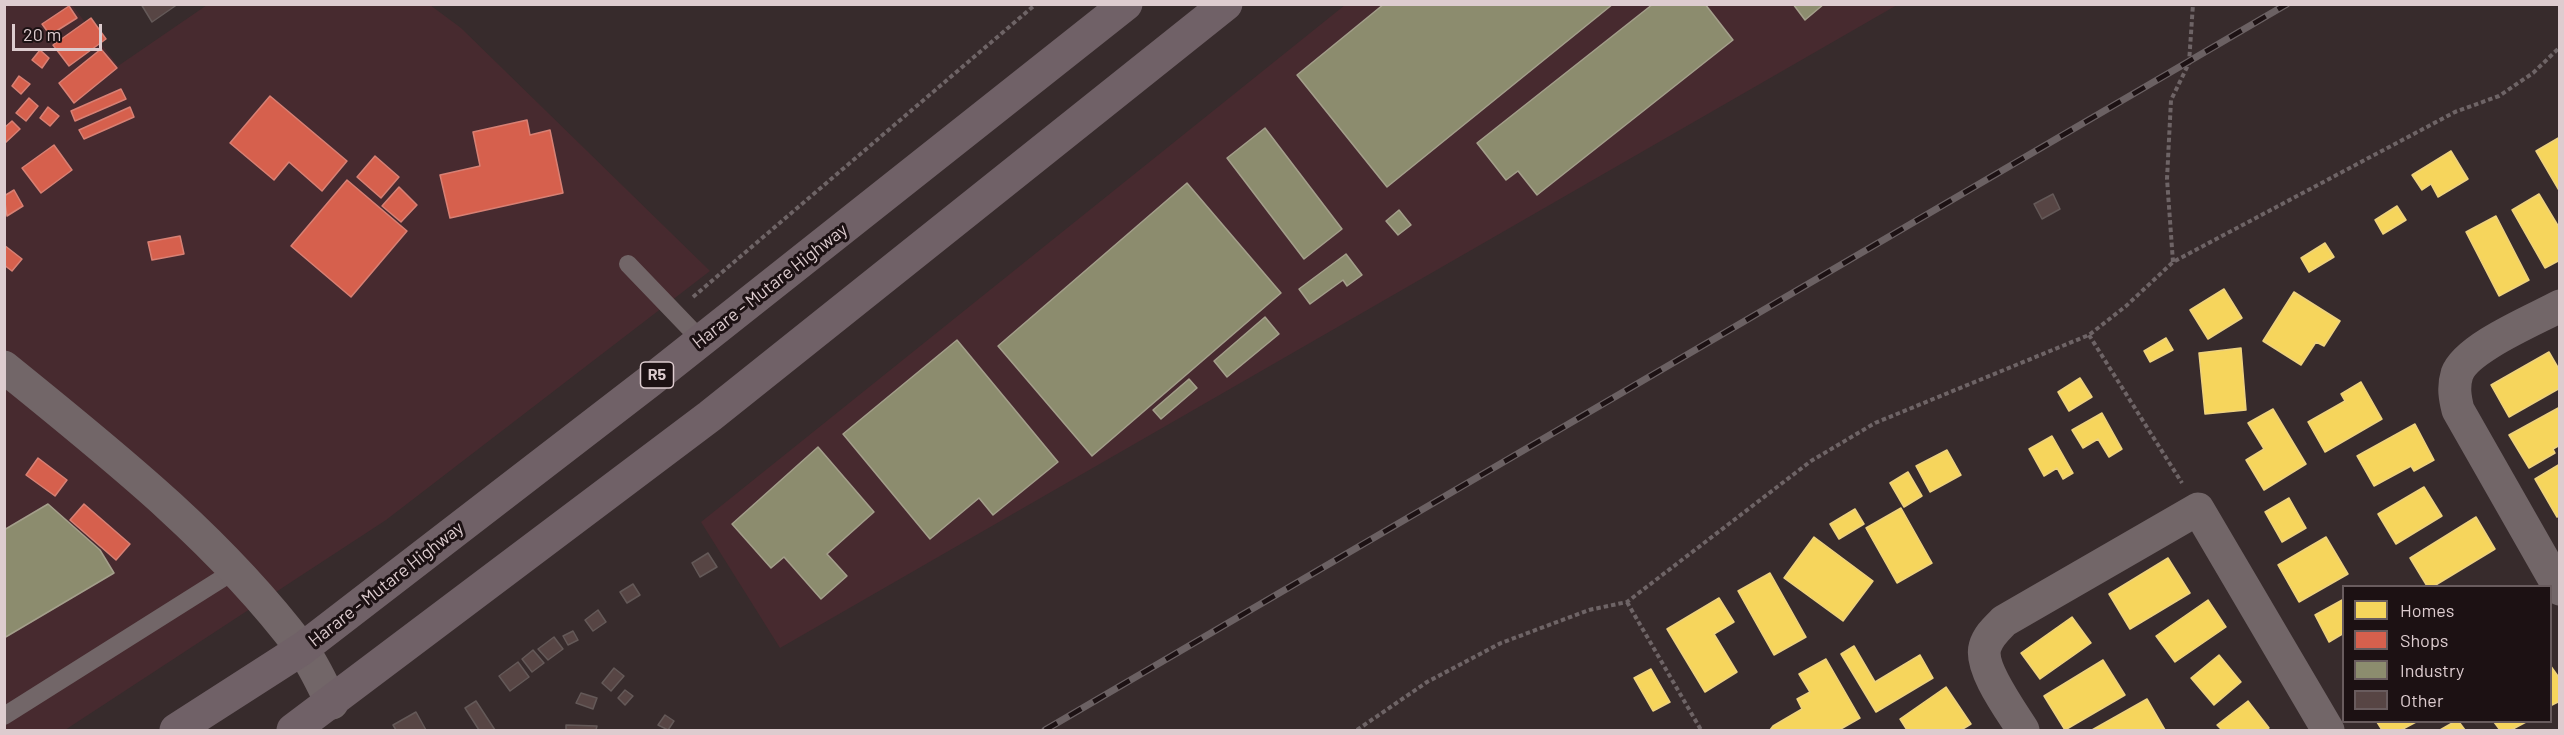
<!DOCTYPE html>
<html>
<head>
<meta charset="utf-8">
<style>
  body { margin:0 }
  #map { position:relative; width:2564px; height:735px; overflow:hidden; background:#372b2c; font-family:Barlow,sans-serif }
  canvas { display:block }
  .frame { position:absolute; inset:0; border:6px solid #ddcccf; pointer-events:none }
  .legend { position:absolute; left:2342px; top:585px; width:210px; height:138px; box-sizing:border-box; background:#1c1113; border:2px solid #695c5e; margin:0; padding:8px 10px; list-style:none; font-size:18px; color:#ddcccf }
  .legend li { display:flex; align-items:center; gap:12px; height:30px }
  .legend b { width:30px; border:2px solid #695c5e }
  .scale { position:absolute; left:12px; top:24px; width:90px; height:27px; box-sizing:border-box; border:3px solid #ddcccf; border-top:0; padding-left:8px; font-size:18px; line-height:21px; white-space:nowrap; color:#ddcccf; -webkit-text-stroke:4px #1c1113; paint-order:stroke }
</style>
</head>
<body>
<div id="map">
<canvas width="2564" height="735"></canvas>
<div class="frame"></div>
<ul class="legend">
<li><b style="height:16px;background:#f6d55c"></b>Homes</li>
<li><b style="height:16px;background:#d6604d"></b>Shops</li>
<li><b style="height:16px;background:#8c8c6e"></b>Industry</li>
<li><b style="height:16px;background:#574544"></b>Other</li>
</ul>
<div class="scale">20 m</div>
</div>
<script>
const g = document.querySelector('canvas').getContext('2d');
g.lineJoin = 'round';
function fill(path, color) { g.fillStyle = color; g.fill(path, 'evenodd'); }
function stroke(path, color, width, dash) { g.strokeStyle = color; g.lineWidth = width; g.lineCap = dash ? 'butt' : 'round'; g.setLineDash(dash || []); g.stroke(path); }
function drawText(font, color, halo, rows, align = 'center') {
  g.font = font + ' Barlow,sans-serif'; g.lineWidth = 6; g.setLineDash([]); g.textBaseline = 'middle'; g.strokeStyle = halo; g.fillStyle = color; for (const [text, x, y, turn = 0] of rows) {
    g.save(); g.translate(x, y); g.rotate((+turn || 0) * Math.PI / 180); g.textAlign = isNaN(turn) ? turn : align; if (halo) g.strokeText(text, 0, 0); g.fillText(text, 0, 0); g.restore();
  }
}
fill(new Path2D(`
  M4 5H72L118 66 207 5H430L461 28 710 271 386 520 65 730H5Z
  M1345 5H1897L780 648 701 522Z`), '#472a2f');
const homes = new Path2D(`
  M2560 137V192L2536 151Z
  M2451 151 2468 179 2438 197 2431 184 2422 190 2412 175Z
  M2539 194 2560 229V260L2545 268 2512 210Z
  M2397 206 2406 220 2383 234 2375 220Z
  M2496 216 2529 280 2499 296 2466 232Z
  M2325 243 2334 257 2309 272 2301 258Z
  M2224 289 2242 318 2208 339 2190 310Z
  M2294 292 2340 321 2324 346 2316 342 2301 365 2263 341Z
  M2166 338 2173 350 2150 362 2144 351Z
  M2241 348 2246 410 2205 414 2199 353Z
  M2549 352 2560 371V388L2509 417 2491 385Z
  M2080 378 2092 397 2069 411 2058 392Z
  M2361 382 2382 419 2325 452 2308 422 2345 401 2341 394Z
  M2560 407V445L2553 449 2555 453 2529 468 2509 435Z
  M2273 409 2306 464 2264 490 2246 460 2264 449 2248 423Z
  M2102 413 2122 449 2109 457 2098 439 2083 448 2072 430Z
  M2415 424 2434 460 2414 471 2411 466 2374 486 2357 456Z
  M2052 436 2073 473 2063 479 2057 468 2044 476 2029 449Z
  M1947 450 1961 475 1930 492 1916 466Z
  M2560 464V516L2557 517 2535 479Z
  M1908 472 1922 496 1904 507 1890 483Z
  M2424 487 2442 516 2396 544 2378 514Z
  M2289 498 2306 528 2282 542 2265 512Z
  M1901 508 1932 563 1897 583 1866 528Z
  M1855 509 1864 524 1839 539 1830 524Z
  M2476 517 2495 549 2434 586H2427L2410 558Z
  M1814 537 1873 581 1843 621 1784 578Z
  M2326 537 2348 574 2299 602 2278 565Z
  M2168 558 2190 593 2130 629 2109 594Z
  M1770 573 1806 637 1774 655 1738 591Z
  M1719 598 1734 622 1714 634 1737 672 1705 692 1667 629Z
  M2344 599V633L2329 642 2315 615Z
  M2208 600 2226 627 2175 662 2156 636Z
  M2072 617 2091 643 2040 679 2021 653Z
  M1854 646 1875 682 1920 655 1933 678 1876 712 1841 654Z
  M2219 655 2241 682 2214 705 2191 678Z
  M1826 659 1860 718 1839 730H1770L1773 726 1802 709 1797 699 1810 692 1799 674Z
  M2103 660 2125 695 2065 730 2044 696Z
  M2550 665 2560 679V701L2550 706Z
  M1651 669 1670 702 1653 711 1634 678Z
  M1946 687 1971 724 1961 730H1907L1900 719Z
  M2147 699 2165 730H2092Z
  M2248 701 2269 728 2265 730H2222L2217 725Z
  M2377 722H2416L2401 730H2382Z
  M2454 722H2459L2465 730H2440Z
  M2494 722H2526L2511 730H2500Z`);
fill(homes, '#f6d55c');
stroke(homes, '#eed27e', 1.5);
const shops = new Path2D(`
  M69 6 77 18 50 35 42 24Z
  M91 18 106 39 69 66 53 45Z
  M101 49 117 68 74 103 59 83Z
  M40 50 49 58 42 68 32 60Z
  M19 76 30 84 21 94 12 86Z
  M121 89 126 99 75 121 71 111Z
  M270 96 347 161 322 191 289 162 274 180 230 143Z
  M29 98 38 106 26 121 16 113Z
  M48 107 59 116 50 126 40 118Z
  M130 107 134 117 84 139 79 130Z
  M527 120 530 135 550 130 563 193 450 218 440 175 480 166 473 132Z
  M12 121 20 129 4 144V128Z
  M54 145 72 170 41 193 22 168Z
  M375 156 399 177 381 198 357 177Z
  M347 180 407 231 351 297 291 246Z
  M399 187 417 205 401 222 382 206Z
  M14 190 23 206 7 216 4 196Z
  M180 236 184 254 152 260 148 242Z
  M4 245 22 259 12 271 4 265Z
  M38 458 67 480 55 496 26 475Z
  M84 504 130 544 116 560 70 520Z`);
fill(shops, '#d6604d');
stroke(shops, '#d88074', 1.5);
const industry = new Path2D(`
  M1384 4H1613L1387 187 1297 75Z
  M1653 4H1705L1733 40 1537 195 1518 171 1506 180 1477 143Z
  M1793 4H1824L1805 20Z
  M1265 128 1342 229 1304 259 1227 158Z
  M1187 183 1281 293 1092 456 998 346Z
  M1399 210 1411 225 1398 235 1386 221Z
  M1346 254 1362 275 1347 286 1343 280 1310 304 1299 289Z
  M1265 317 1279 334 1227 377 1214 361Z
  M957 340 1058 462 993 515 979 498 930 539 843 434Z
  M1189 379 1197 388 1161 419 1153 410Z
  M818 447 874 512 827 554 847 576 821 599 784 557 771 568 732 524Z
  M48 504 100 550 114 573 4 638V530Z`);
fill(industry, '#8c8c6e');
stroke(industry, '#a49f8b', 1.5);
const building = new Path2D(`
  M141 4H178L152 22Z
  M2053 194 2060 209 2042 219 2034 204Z
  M708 553 717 567 700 577 692 563Z
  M633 584 640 595 627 603 620 592Z
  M598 610 606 622 593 631 585 620Z
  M573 631 578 640 568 645 563 636Z
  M554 637 563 649 548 660 538 649Z
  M533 650 544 663 532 672 522 659Z
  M518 662 529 677 510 691 499 676Z
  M614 668 624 676 611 691 602 683Z
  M625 690 633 696 625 705 618 698Z
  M581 693 597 698 593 709 576 703Z
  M476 701 495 730H479L465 708Z
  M416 712 426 730H396L393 725Z
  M665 715 674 721 668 730 658 725Z
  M566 725 597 726 596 730H566Z`);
fill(building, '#574544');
stroke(building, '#645958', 1.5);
stroke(new Path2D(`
  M2173 262 2167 179 2171 100 2189 63 2193 4
  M693 297 1036 4
  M2089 335 2182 483
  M1627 602 1701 730
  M1357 730 1427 682 1501 643 1589 610 1627 602 1811 461 1875 423 2089 335 2126 306 2173 262 2455 112 2499 96 2533 73 2560 47`), '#6e6466', 4, [4.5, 3]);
stroke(new Path2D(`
  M628 264 701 340
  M4 716 234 571`), '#726668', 18);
stroke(new Path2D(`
  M2560 306C2534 320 2466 348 2457 374 2453 387 2455 398 2458 410L2560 589
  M2023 730C2012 712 1979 668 1985 647 1988 636 1996 629 2004 621L2198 509 2328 730`), '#726668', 33);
stroke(new Path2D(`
  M4 367C110 453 219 539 301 648 314 664 322 685 332 703`), '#726668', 33);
stroke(new Path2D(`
  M176 730 302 649 650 381 1126 4
  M293 730 710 416 1226 4`), '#706167', 33);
const rail = new Path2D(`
  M1045 730 2287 4`);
stroke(rail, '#6b6163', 7);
stroke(rail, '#1c1113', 4.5, [14]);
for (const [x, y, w] of [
  [657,375,33]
]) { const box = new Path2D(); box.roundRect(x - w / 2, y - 13, w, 26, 4.5); g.fillStyle = '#1c1113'; g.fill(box); stroke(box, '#ddcccf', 1.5); }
drawText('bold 16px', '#ddcccf', null, [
  ["R5",657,375]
]);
drawText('18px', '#ddcccf', '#1c1113', [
  ["Harare - Mutare Highway",770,286,-38],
  ["Harare - Mutare Highway",386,584,-38]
]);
</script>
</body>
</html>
